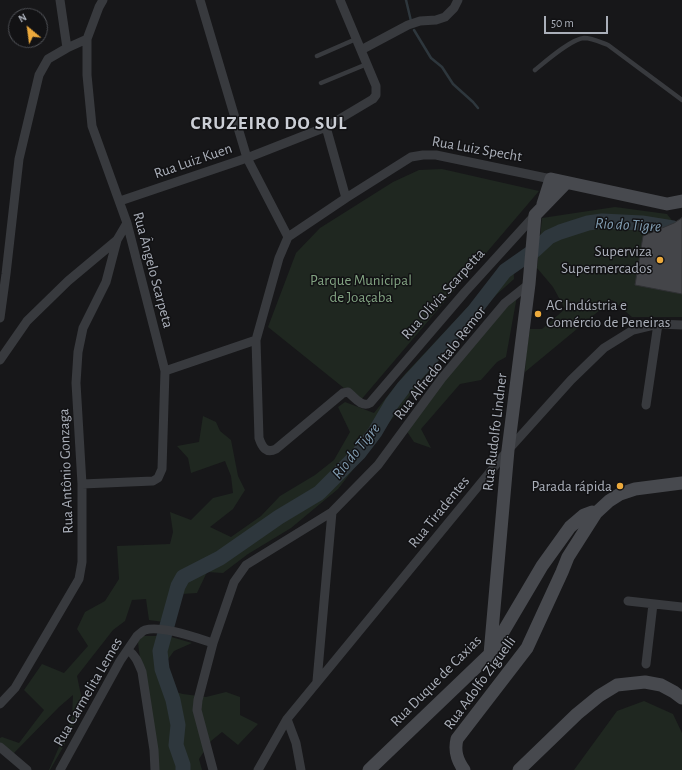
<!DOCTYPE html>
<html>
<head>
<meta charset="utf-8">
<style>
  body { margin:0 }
  #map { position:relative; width:682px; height:770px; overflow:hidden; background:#171719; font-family:"Alegreya Sans",sans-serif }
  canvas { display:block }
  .north { position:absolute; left:8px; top:8px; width:40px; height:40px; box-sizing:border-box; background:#121214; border:1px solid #4f5156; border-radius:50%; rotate:331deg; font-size:11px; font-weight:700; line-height:16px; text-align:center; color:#aaafb9 }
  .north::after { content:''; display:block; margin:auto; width:14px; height:18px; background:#edaa3c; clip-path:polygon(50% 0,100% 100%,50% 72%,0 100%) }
  .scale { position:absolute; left:544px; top:16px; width:64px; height:18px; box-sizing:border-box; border:2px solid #aaafb9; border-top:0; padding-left:5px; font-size:12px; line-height:14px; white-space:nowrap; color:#aaafb9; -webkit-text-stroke:3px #121214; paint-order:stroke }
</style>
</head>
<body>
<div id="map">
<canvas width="682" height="770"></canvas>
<div class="north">N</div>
<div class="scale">50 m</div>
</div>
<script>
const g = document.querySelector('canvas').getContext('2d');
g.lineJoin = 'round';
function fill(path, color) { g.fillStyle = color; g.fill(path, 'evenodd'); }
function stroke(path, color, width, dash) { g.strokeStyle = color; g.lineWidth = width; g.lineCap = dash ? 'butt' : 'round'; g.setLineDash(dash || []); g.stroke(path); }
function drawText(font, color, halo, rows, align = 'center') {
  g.font = font + ' "Alegreya Sans",sans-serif'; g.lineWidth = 3; g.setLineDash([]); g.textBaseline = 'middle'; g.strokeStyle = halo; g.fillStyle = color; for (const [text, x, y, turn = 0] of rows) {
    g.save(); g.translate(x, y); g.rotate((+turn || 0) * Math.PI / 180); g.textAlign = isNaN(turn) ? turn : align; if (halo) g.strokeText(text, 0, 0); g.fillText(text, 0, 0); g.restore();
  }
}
fill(new Path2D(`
  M442 169 539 191 360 401 268 327 296 253 320 228 393 182 419 170Z
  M615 207 667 214 674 223 643 236 635 285 682 294V317H632L612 300 525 372 526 355 530 329H542L565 309 553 287 537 268 542 218Z
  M513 259 514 279 495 296 422 380 338 489 291 528 248 554 223 573 207 572 197 593 182 594 171 623 149 620 146 599 132 600 125 621 113 630 77 676 82 700 70 735 50 770H49L72 717 73 695 59 707 13 754 0 744V738L2 737 19 743 44 710 24 690 42 664 64 673 88 646 77 629 85 612 105 601 119 579 117 546 170 544 173 532 170 512 191 520 213 498 233 493 231 476 225 461 191 473 188 458 177 446 199 442 203 416 216 422 220 431 231 440 238 476 245 490 233 509 210 527 231 537 261 516 280 496 315 475 334 460 350 432 338 407 345 402 374 413 405 374Z
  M517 296 506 357 497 362 481 380 460 384 421 429 431 448 414 442 406 430 453 367Z
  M142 636H168L192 643 174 651 166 662 172 691 183 694 206 697 226 692 240 697V715L258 724 238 745 222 732 211 741 199 759 202 770H156L148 708 139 651 138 642Z
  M644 701 673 714 682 733V770H574L617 711Z`), '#1f2720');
stroke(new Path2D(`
  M406 0 411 21
  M414 30 431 58 442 67 453 84 473 102 478 108`), '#2e373d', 2.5);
stroke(new Path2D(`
  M183 770V765L176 745 178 725 173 700 162 669 160 651 178 586 183 577 220 558 279 517 319 493 359 453 375 432 392 403 404 387 474 311 505 271 535 250 549 237 560 232 588 223 602 221 642 223 673 228`), '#2e373d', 15);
const building = new Path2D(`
  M682 218V294L635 285 643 236 674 223Z`);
fill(building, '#444549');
stroke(building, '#313235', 1);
stroke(new Path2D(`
  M317 56 356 39
  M535 70C546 61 571 39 584 38 592 38 600 42 608 45L682 100
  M321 83 367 64`), '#383a3e', 4.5);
stroke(new Path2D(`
  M60 0 67 48
  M200 0 247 158 288 237
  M361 50 408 25 420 21 436 20 445 17 454 8 458 0
  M326 127 346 198
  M120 201 247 158 326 127 373 99 376 95V86L340 0
  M288 237 279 258 256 340 259 438C262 447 266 454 276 449L343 393 348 392C354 397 362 408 370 403L465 292 535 215
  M288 237 346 198 411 157 423 155H436L551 179
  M0 318 6 274 19 159 39 75 48 59 67 48 87 39
  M0 360 27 321 68 281 117 240
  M165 371 256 340
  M646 405 658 324
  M82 484 153 481 158 478 162 469 165 371 127 223 92 126 87 75V39L99 7 103 0
  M628 601 682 607
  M128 650C136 656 138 662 142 672L154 750 155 770
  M646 664 653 604
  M317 681 332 512
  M0 704 15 688 79 579 82 562V484L76 383 78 352 83 328 106 282 117 240 127 223
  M287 719 296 743 301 770
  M0 747 27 770
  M60 770 120 661 137 636C140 634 142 631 145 630 161 625 197 638 213 643
  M213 770 197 710 198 700 213 643 234 582 246 565 332 512 378 465 442 378 505 303 529 284
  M258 770 287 719 508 450 571 380 604 348 633 330 658 324 682 325`), '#383a3e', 9);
stroke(new Path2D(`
  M543 204 551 179 667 204 682 201
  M490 654 508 450 529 284 535 215 566 183
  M369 770 490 654 542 566 570 527 584 515 592 512 596 513
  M464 770C457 760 454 751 457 739L527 648 562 572 568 557 596 513 609 501 620 494 635 489 682 483
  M519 770 577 714 599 696 617 685 645 682 661 685 674 692 682 698`), '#47494e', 13);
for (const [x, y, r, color] of [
  [660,260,4,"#edaa3c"],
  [538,314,4,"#edaa3c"],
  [620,486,4,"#edaa3c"]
]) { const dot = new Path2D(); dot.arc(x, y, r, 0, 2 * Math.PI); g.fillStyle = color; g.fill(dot); stroke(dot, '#121214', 1.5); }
drawText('15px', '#aaafb9', '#121214', [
  ["Rua Luiz Specht",477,149,10],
  ["Rua Luiz Kuen",193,161,-19],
  ["Rua Ângelo Scarpeta",153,270,75],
  ["Rua Olívia Scarpetta",443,294,-48],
  ["Rua Alfredo Italo Remor",440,363,-52],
  ["Rua Rudolfo Lindner",495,432,-83],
  ["Rua Antônio Gonzaga",66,471,-92],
  ["Rua Tiradentes",439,512,-51],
  ["Rua Duque de Caxias",436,681,-45],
  ["Rua Adolfo Ziguelli",480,683,-54],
  ["Rua Carmelita Lemes",88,692,-60]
]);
drawText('15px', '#aaafb9', '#121214', [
  ["Superviza",652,251],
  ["Supermercados",652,268],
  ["AC Indústria e",546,305,"left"],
  ["Comércio de Peneiras",546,322,"left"],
  ["Parada rápida",612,486]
], 'right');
drawText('15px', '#82a382', '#121214', [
  ["Parque Municipal",361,280],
  ["de Joaçaba",361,297]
]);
drawText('italic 16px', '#829eb3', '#121214', [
  ["Rio do Tigre",628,225,3],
  ["Rio do Tigre",356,451,-51]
]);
g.letterSpacing = '1px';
drawText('bold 19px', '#cbced5', '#121214', [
  ["CRUZEIRO DO SUL",269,123]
]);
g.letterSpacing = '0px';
</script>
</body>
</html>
